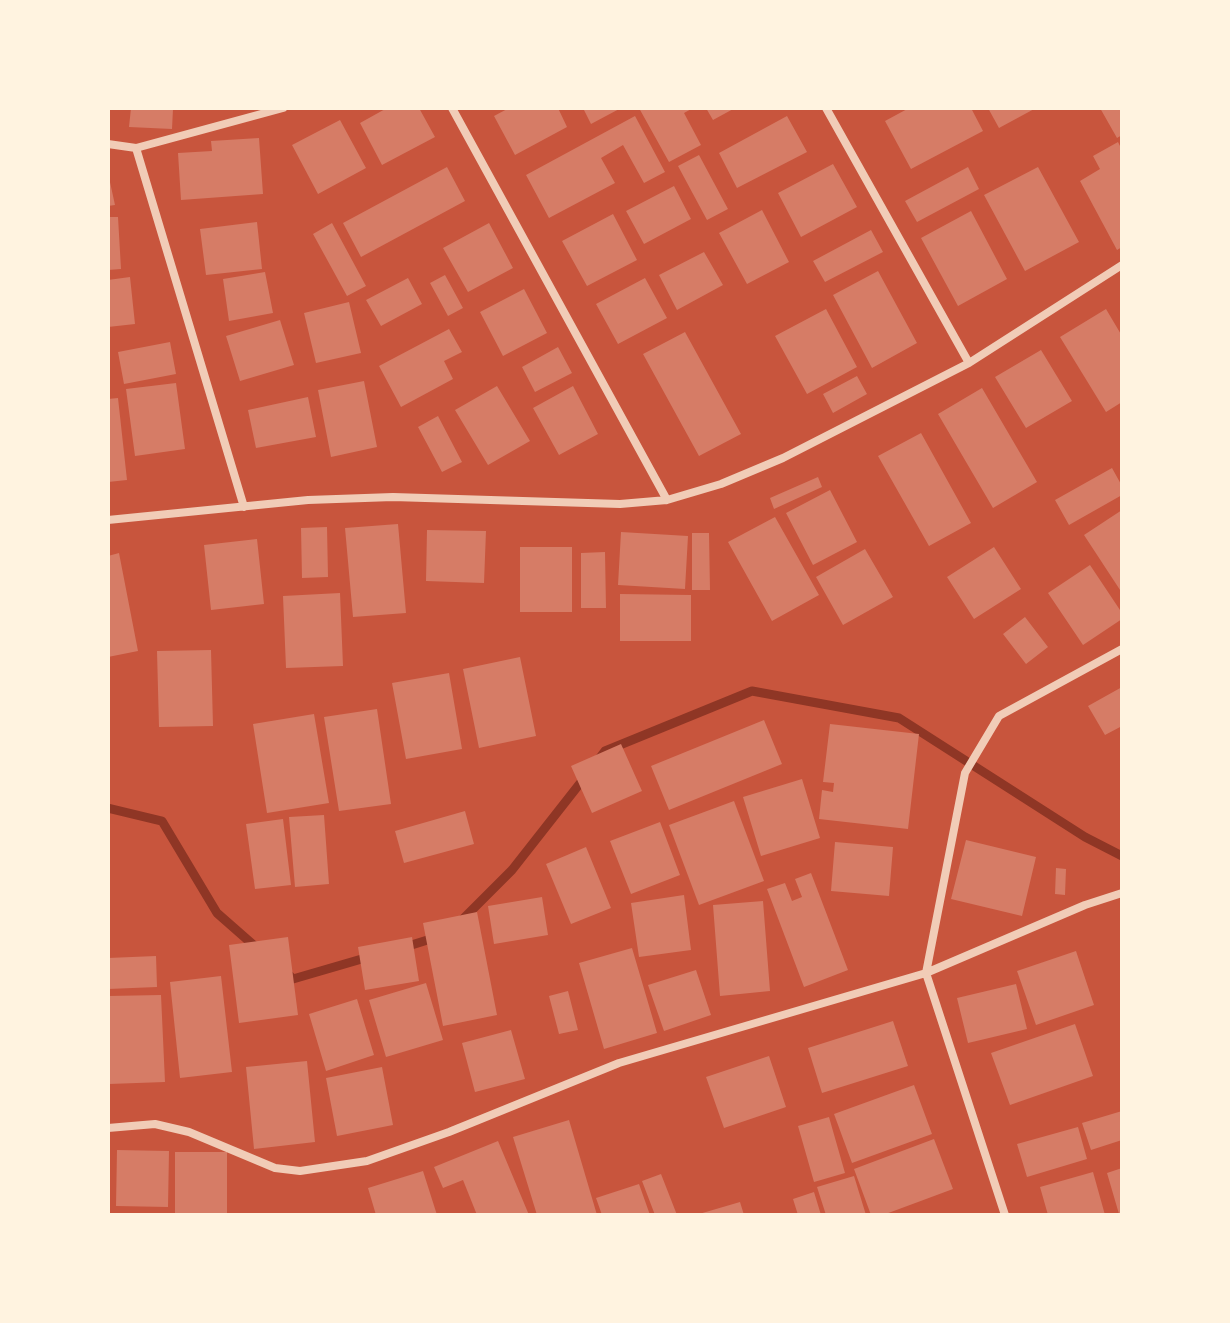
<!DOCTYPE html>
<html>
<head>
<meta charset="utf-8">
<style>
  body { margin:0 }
  #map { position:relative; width:1230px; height:1323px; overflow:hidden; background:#c8553d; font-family:"Public Sans",sans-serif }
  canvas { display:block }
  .frame { position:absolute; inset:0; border:110px solid #fff3e0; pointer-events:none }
</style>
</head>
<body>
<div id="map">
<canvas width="1230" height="1323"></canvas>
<div class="frame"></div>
</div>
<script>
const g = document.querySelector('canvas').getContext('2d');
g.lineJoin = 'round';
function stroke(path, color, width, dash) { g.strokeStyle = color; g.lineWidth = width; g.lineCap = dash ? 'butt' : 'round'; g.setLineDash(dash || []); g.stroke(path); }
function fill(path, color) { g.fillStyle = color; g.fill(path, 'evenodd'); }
stroke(new Path2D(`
  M599 759 605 751 752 691 899 718 1085 837 1122 856
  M108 808 162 821 217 913 258 949
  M459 923 512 870 585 777
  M402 948 437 937
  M285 971 293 979 372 956`), '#8f3625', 9);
fill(new Path2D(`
  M131 108 173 109 172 129 129 127Z
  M387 108H419L435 137 382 165 360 123Z
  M509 108H558L567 127 515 155 494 116Z
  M583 108H621L591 124Z
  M639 108H693L684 113 701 145 669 162Z
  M706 108H735L713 120Z
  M909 108H971L983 131 911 169 885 121Z
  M988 108H1036L999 128Z
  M1100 108H1122V135L1117 138Z
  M635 116 665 172 644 183 623 145 601 158 615 183 549 218 526 175Z
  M787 116 807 152 737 188 719 153Z
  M340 120 366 168 318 194 292 145Z
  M259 138 263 194 181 200 178 153 212 151 211 141Z
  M1118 142 1122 150V247L1117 250 1080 181 1100 169 1093 156Z
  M699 155 728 209 707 220 678 166Z
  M833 164 857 207 801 237 778 193Z
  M447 167 465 201 361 257 343 223Z
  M968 167 979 189 917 222 905 201Z
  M1038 167 1079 242 1025 271 984 195Z
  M108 173 115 205 108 206Z
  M674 186 691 219 644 244 626 211Z
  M762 210 789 262 747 284 719 233Z
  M971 211 1007 279 958 306 921 238Z
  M613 214 637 260 587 286 562 241Z
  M108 217H118L121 269 108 270Z
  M257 222 262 269 206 275 200 229Z
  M332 223 366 286 347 296 313 234Z
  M489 223 513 268 468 292 443 248Z
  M871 230 883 252 825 282 813 261Z
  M704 252 723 285 677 310 659 275Z
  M878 271 917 343 872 368 833 295Z
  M265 272 273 313 229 321 223 279Z
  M445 275 463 308 448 316 430 283Z
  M130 277 135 324 108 327V280Z
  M408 278 422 304 381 326 366 300Z
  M645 278 667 318 618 344 596 304Z
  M524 289 547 333 503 356 480 312Z
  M349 302 361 353 316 363 304 313Z
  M826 309 857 367 807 394 775 336Z
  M1106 309 1122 336V402L1106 412 1060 337Z
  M280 320 294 365 240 381 226 336Z
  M449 329 462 352 444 361 453 379 401 407 379 366Z
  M685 332 741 434 699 456 643 354Z
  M170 342 176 374 124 384 118 352Z
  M558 347 572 373 535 392 522 367Z
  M1041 350 1072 401 1026 428 995 377Z
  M857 376 867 394 833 413 823 394Z
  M364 381 377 447 331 457 318 390Z
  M176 383 185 449 135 456 126 389Z
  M497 386 530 441 488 465 455 410Z
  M573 386 598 434 559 455 533 408Z
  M982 388 1037 482 993 508 938 414Z
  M308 397 316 437 256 448 248 410Z
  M118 398 127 480 108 482V399Z
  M438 416 462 462 442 472 418 427Z
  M921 433 971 523 929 546 878 456Z
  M1112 468 1122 486V495L1069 525 1055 500Z
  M818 477 822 487 774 509 770 498Z
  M830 490 857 542 813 565 786 513Z
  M1122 510V593L1084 535Z
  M775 517 819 595 772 621 728 542Z
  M398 524 406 613 353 617 345 528Z
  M327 527 328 577 302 578 301 528Z
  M427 530 486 531 484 583 426 581Z
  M621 532 688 536 685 589 618 585Z
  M692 533H709L710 590H692Z
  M257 539 264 604 211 610 204 545Z
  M520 547H572V612H520Z
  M994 547 1021 589 974 619 947 577Z
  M865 549 893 597 843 625 816 577Z
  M605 552 606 608H581V553Z
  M119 553 138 651 108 657V556Z
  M1090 565 1122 613V619L1083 645 1048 593Z
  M340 593 343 666 286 668 283 596Z
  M620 594 691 595V641H620Z
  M1025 617 1048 647 1026 664 1003 634Z
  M211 650 213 726 159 727 157 651Z
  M520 657 536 736 479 748 463 669Z
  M449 673 462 749 406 759 392 683Z
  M1122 687V726L1105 735 1088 706Z
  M377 709 391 804 339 811 324 717Z
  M314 714 329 803 267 813 253 724Z
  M764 720 782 764 669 810 651 766Z
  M830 724 919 734 908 829 819 819 822 790 833 792 834 783 823 782Z
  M621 744 642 791 592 813 571 766Z
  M802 779 820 838 761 856 743 797Z
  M734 801 764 881 699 905 669 825Z
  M465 811 474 844 404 863 395 831Z
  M324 815 329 884 295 887 289 817Z
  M283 819 291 885 255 889 246 824Z
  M660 822 680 875 631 894 610 841Z
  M966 840 1036 857 1022 916 951 899Z
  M835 842 893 847 889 896 831 891Z
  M586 847 611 908 571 924 546 864Z
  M1056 868 1066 869 1065 895 1055 894Z
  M811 873 848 970 804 987 767 889 785 883 792 901 802 897 795 879Z
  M684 895 691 950 639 957 631 903Z
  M542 897 548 935 494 944 488 906Z
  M763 901 770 991 720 996 713 905Z
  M477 912 497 1015 443 1026 423 923Z
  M288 937 298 1015 239 1023 229 945Z
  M412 937 419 981 365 990 358 947Z
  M632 948 657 1033 604 1049 579 963Z
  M1076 951 1094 1005 1036 1025 1017 971Z
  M156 956 157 987 108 989V958Z
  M696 970 711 1015 664 1031 648 985Z
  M221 976 232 1072 180 1078 170 982Z
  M426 983 443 1040 386 1057 369 1000Z
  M1016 984 1027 1029 968 1043 957 998Z
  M568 991 578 1030 559 1034 549 996Z
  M161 995 165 1082 109 1084 108 996Z
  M357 999 374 1055 326 1071 309 1014Z
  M893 1021 908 1066 822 1093 808 1048Z
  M1075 1024 1093 1076 1010 1105 991 1053Z
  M511 1030 525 1079 475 1092 462 1043Z
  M769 1056 786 1107 724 1128 706 1077Z
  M307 1061 315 1142 254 1149 246 1067Z
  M382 1067 393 1125 337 1136 326 1078Z
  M914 1085 932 1134 852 1163 834 1114Z
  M1122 1111V1140L1091 1150 1082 1123Z
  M829 1117 845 1173 814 1182 798 1126Z
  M569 1120 597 1215H537L513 1137Z
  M1078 1127 1087 1159 1027 1177 1017 1144Z
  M934 1139 953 1189 883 1215H871L854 1169Z
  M498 1141 529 1215H477L463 1180 443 1188 434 1167Z
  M117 1150 169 1151 168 1207 116 1206Z
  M175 1152H227V1215H175Z
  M1122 1168V1213L1119 1214 1107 1173Z
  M423 1171 437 1215H376L368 1188Z
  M1093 1172 1105 1215H1048L1040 1187Z
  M661 1174 677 1215H655L642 1181Z
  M854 1176 866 1215H826L817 1187Z
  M639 1184 650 1215H602L596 1198Z
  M814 1192 821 1215H798L793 1199Z
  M740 1202 744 1215H699V1214Z`), '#d67c66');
stroke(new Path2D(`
  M452 108 667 500
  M826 108 969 363
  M108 144 136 148 283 108
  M136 148 244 507
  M108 520 308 500 393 497 620 504 667 500 721 484 783 458 969 363 1122 265
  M108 1128 155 1124 189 1132 275 1168 300 1171 367 1161 449 1132 619 1063 926 973 1085 905 1122 893
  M1005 1215 926 973 965 773 999 716 1122 649`), '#f1ccb7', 8);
</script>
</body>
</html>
